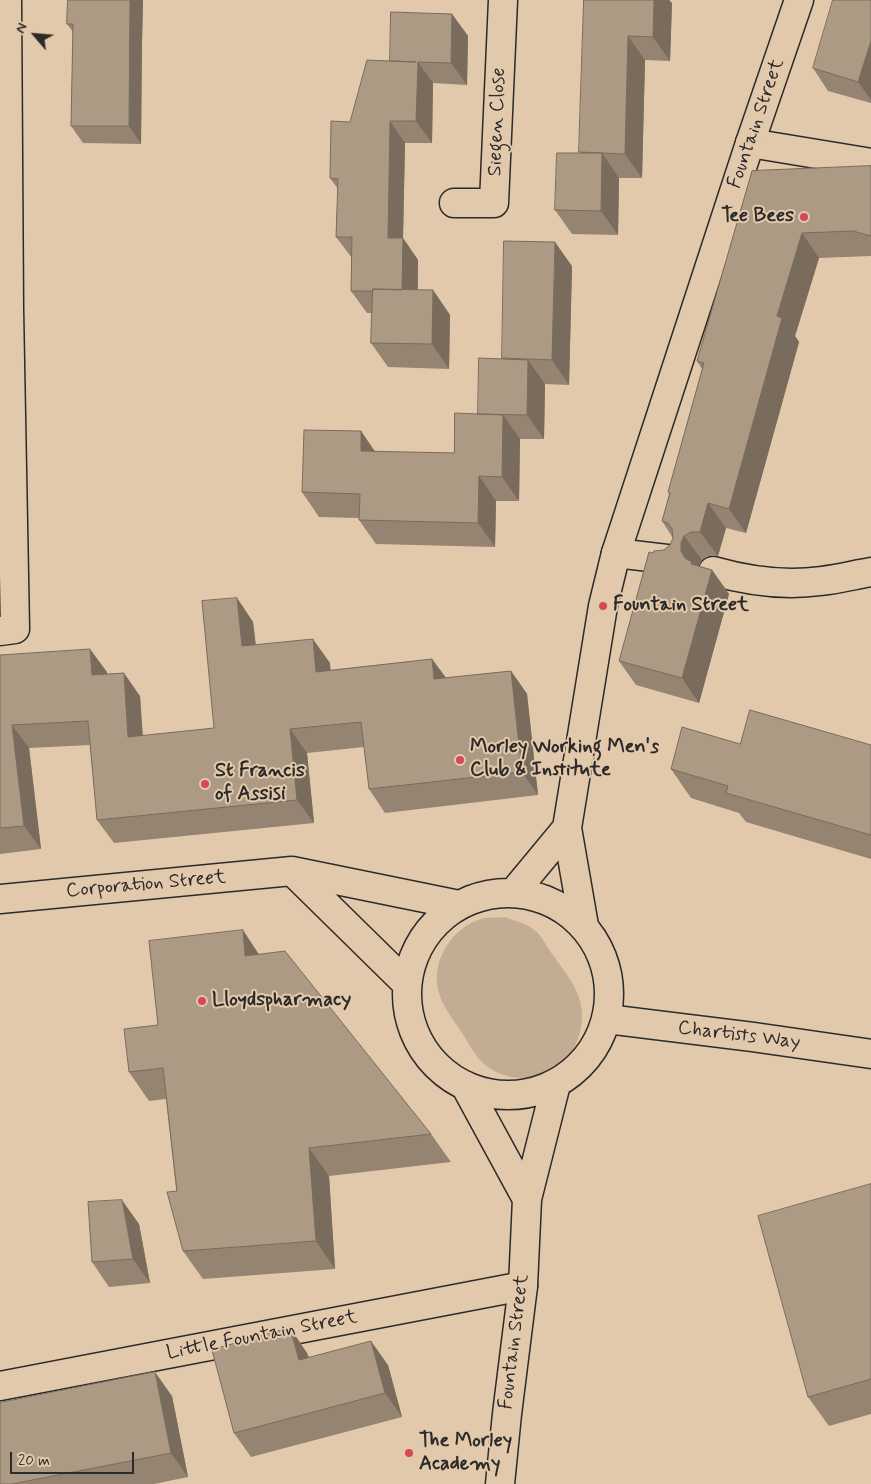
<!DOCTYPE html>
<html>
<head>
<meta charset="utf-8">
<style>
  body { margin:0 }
  #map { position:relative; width:871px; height:1484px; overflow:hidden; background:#e3c9ab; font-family:Mynerve,sans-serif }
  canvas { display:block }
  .north { position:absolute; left:10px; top:10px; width:50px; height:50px; -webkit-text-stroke:4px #e3c9ab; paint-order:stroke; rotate:297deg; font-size:14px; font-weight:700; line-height:20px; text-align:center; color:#2b2b2b }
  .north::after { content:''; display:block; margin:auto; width:18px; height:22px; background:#2b2b2b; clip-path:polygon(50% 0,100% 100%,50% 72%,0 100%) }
  .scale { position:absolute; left:10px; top:1452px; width:124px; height:22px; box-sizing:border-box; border:2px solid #2b2b2b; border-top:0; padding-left:6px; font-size:15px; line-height:18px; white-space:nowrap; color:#2b2b2b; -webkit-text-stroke:4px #e3c9ab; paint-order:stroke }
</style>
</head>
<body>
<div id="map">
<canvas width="871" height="1484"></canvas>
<div class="north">N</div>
<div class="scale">20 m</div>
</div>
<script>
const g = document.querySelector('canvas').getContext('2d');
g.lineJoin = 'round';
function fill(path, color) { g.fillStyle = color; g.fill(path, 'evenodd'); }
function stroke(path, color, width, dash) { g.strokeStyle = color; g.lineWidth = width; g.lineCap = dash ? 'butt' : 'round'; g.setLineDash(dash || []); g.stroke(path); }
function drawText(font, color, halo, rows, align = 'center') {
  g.font = font + ' Mynerve,sans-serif'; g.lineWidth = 4; g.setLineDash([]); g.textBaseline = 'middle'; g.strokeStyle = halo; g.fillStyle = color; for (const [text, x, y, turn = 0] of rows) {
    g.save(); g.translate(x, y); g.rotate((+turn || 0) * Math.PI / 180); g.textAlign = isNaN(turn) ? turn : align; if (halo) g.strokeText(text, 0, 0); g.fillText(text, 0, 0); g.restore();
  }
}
fill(new Path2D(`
  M504 917C516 921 529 924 538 933 544 940 549 950 555 958 562 968 571 979 576 990 591 1022 577 1061 544 1074 524 1082 500 1078 484 1064 475 1056 468 1042 462 1033 453 1019 442 1006 438 990 431 959 454 925 485 918 491 917 498 918 504 917Z`), '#c2ad94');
const street = new Path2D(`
  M750 143 871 163
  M454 203H494L503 0
  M616 553 675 560
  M713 571C748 581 785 586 821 581 838 579 854 575 871 572
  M0 631 15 629 9 309 7 0
  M0 1386 523 1286`);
const secondary = new Path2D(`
  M292 871 407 984
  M514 892 567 828
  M407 994a101 101 0 1 1 202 0a101 101 0 1 1-202 0Z
  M0 899 292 871 459 905
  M584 926 567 828 603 606 616 553 750 143 799 0
  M607 1019 753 1037 871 1054
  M466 1087 527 1199
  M500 1484 507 1414 523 1286 527 1199 556 1084`);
stroke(street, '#2b2b2b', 31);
stroke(secondary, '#2b2b2b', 31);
stroke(street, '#e3c9ab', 28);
stroke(secondary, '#e3c9ab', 28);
fill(new Path2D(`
  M68 0H143L142 42 141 144 83 143 71 126 73 32 67 24Z
  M584 0H669L672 3 670 61 645 60 642 178H619L618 235 572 234 555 210 580 153Z
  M871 0V103L828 91 813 68Z
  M452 14 468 36 467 85 433 83 432 143H405L403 238 418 260V290H433L450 315 449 369 388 367 371 343 372 313H367L351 291 352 258 336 237 338 189 330 178 350 122Z
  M871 166V256L819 258 795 336 799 342 746 533 726 528 718 556H708L702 560 699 566 712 570 729 594 699 703 636 685 619 661 653 553 664 550 670 545 673 538 662 521 669 494 668 492 702 369 697 361 752 171Z
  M572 266 569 385 545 384 544 439H520L519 501H496L495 547 376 544 359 520V518L319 517 302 492 361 431 375 452 454 453 478 414 502 359Z
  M237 598 253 622 256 645 330 663V670L432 659 446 678 511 671 527 694 538 795 385 813 369 789 364 747 307 753 314 823 114 843 97 820 90 745 29 748 41 849 0 854V655L107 672V674L140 696 143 736 214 728Z
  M740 744 871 745V859L746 822 739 813 691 798 671 769Z
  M259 954 431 1134 451 1162 329 1176 335 1269 203 1279 183 1251 166 1099 149 1101 129 1072 158 1025Z
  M871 1184V1414L829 1426 808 1397Z
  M139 1224 150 1283 109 1287 92 1262Z
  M290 1328 307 1353 309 1357 388 1365 402 1417 251 1457 234 1433Z
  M172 1396 188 1477 154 1484H0Z`), '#958472');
fill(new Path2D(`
  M130 0H143L142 42 141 144 129 126Z
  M654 0H669L672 3 670 61 653 37Z
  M452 14 468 36 467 85 451 63Z
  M628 36 645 60 642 178 625 154Z
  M871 41V100L858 82Z
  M418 62 433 83 432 143 416 121Z
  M390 121 405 143 403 238 418 260 417 314 402 292 388 238Z
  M602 153 619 178 618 235 601 211Z
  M802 233 819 258 795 336 799 342 746 533 729 509 777 316Z
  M555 242 572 266 569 385 552 360Z
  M433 290 450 315 449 369 432 344Z
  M528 360 545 384 544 439 527 415Z
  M503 415 520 439 519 501 502 477Z
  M361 431 378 456 361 451Z
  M479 476 496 501 495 547 478 523Z
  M708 503 726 528 718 556 700 532Z
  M684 536 702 560 698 567 712 570 729 594 699 703 682 678 702 582 681 551V543Z
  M237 598 253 622 258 670 242 646Z
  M313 639 330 663 333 696 316 672Z
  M90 649 107 672 108 698 92 675Z
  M432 659 449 682 434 679Z
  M511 671 527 694 538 795 522 772Z
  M124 673 140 696 144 761 128 737Z
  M12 725 29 748 41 849 24 826Z
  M290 729 307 753 314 823 297 800Z
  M243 930 262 959 245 956Z
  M309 1148 329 1176 335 1269 316 1241Z
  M122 1200 139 1224 150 1283 133 1259Z
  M290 1328 307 1353 316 1384 299 1360Z
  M371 1341 388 1365 402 1417 385 1393Z
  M155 1372 172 1396 188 1477 171 1453Z`), '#796c5d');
const building = new Path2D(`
  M68 0H130L129 126H71L73 24H67Z
  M584 0H654L653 37 628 36 625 154 579 152Z
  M833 0H871V41L858 82 813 68Z
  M391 12 452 14 451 63 418 62 416 121H390L388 238H403L402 290 373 289V291H351L352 237H336L338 179 330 178 331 121 350 122 367 60 416 62 390 61Z
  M557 153H602L601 211 555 210Z
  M871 166V236L853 231 802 233 777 316 782 318 729 509 708 503 700 532H691L684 536 681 543V551L685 558 692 562 691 564 712 570 682 678 619 661 649 552 653 553 654 551 664 550 670 545 673 538 672 529 668 523 662 521 670 493 668 492 704 363 697 361 752 171Z
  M504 241 555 242 552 360 502 358Z
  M373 289 433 290 432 344 371 343Z
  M479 358 528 360 527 415 478 414Z
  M455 413 503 415 502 477 479 476 478 523 359 520 360 494 302 492 304 430 361 431V451L454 453Z
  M237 598 242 646 313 639 316 672 432 659 434 679 511 671 522 772 369 789 361 722 290 729 297 800 97 820 88 721 12 725 24 826 0 828V655L90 649 92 675 124 673 128 737 214 728 202 601Z
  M750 710 871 745V835L726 793 728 786 671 769 682 727 740 744Z
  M243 930 245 956 285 951 431 1134 309 1148 316 1241 183 1251 167 1192 177 1191 163 1068 129 1072 124 1029 158 1025 149 941Z
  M871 1184V1379L808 1397 758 1216Z
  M122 1200 133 1259 92 1262 88 1202Z
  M290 1328 299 1360 371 1341 385 1393 234 1433 212 1350Z
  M155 1372 171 1453 12 1484H0V1403Z`);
fill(building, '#ad9a85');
stroke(building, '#796c5d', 1);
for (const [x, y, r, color] of [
  [804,217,5,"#d1495b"],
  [603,606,5,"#d1495b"],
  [460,760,5,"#d1495b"],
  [205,784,5,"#d1495b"],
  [202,1001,5,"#d1495b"],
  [409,1453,5,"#d1495b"]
]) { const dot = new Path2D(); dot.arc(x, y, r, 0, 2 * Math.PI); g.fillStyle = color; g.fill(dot); stroke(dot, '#e3c9ab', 2); }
drawText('20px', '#2b2b2b', '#e3c9ab', [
  ["Siegen Close",498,122,-88],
  ["Fountain Street",757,124,-71],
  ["Corporation Street",146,885,-5],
  ["Chartists Way",739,1036,7],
  ["Little Fountain Street",262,1336,-11],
  ["Fountain Street",515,1342,-83]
]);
drawText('bold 20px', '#2b2b2b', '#e3c9ab', [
  ["Tee Bees",794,217,"right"],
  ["Fountain Street",613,606],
  ["Morley Working Men's",470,748],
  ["Club & Institute",470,771],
  ["St Francis",215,772],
  ["of Assisi",215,795],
  ["Lloydspharmacy",212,1001],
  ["The Morley",419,1442],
  ["Academy",419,1465]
], 'left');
</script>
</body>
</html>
